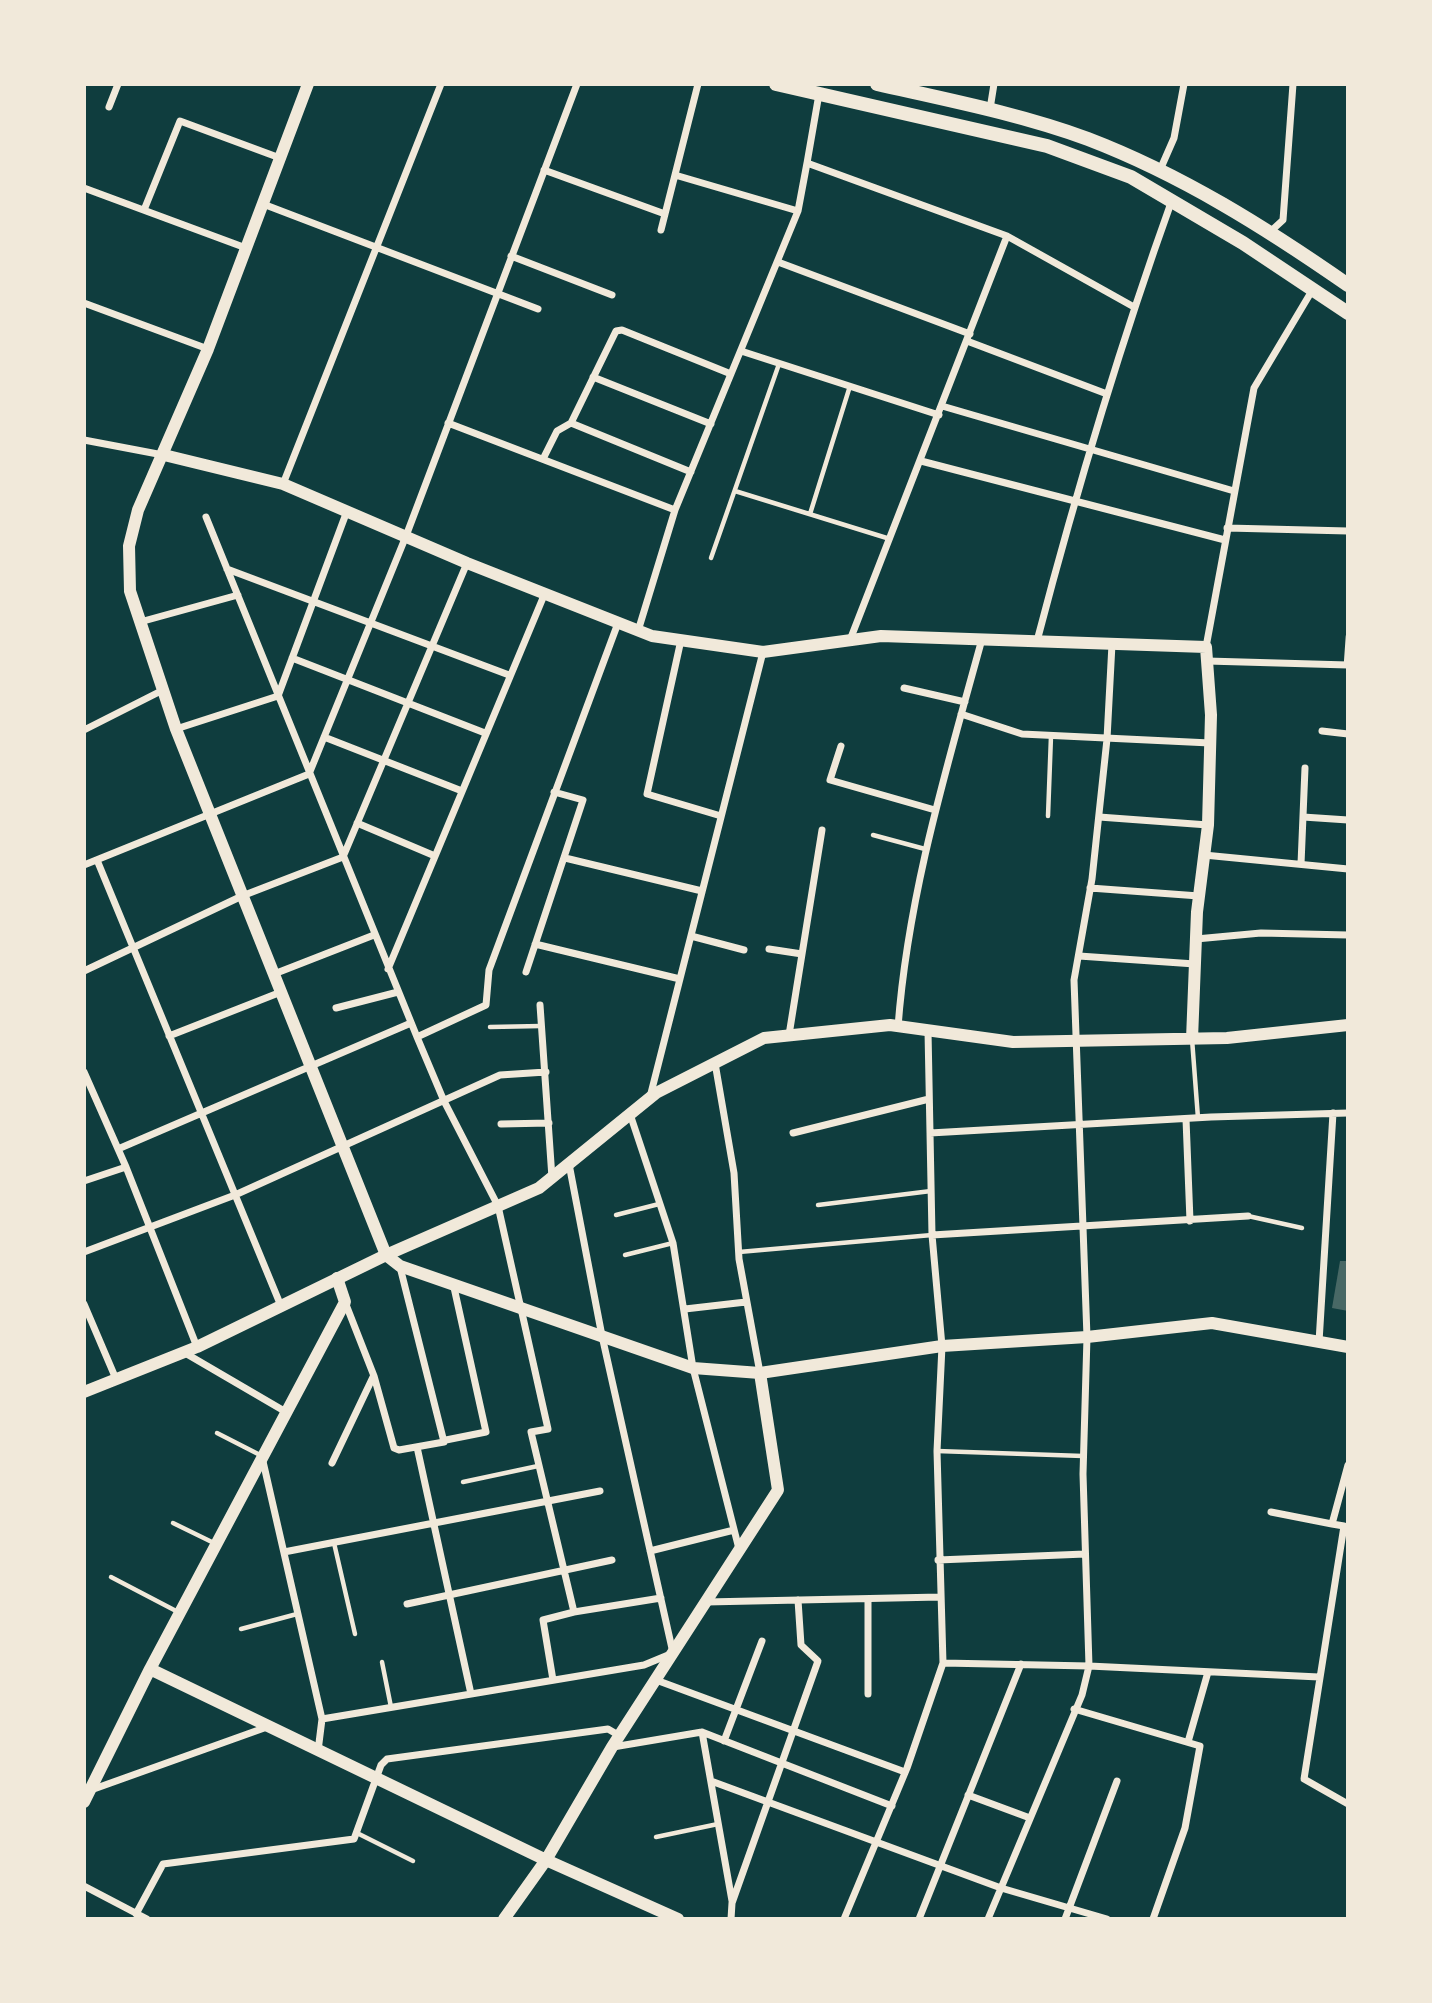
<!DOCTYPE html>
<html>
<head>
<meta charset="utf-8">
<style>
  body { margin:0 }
  #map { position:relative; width:1432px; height:2003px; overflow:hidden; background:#0f3d3e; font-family:"Alegreya Sans",sans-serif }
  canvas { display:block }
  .frame { position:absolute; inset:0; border:86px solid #f1e9da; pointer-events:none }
</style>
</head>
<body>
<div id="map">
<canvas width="1432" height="2003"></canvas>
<div class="frame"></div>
</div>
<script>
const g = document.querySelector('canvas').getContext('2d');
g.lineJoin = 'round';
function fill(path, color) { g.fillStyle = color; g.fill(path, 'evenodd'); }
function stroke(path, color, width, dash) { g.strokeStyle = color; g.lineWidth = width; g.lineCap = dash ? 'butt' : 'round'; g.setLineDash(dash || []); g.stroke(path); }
fill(new Path2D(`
  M1340 1261H1348V1311L1332 1308Z`), '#486865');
stroke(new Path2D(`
  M735 491 890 539
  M810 514 850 386
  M711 558 779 364
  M1346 664 1348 636
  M1048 816 1051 736
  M873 835 925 849
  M490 1027 541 1026
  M1192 1039 1198 1118
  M818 1205 931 1191
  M616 1215 659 1204
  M1248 1216 1302 1228
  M739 1252 932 1235
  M625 1255 673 1243
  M217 1433 262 1456
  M937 1451 1083 1456
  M463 1482 538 1466
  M173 1523 216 1544
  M334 1543 355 1634
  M111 1577 178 1612
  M241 1629 297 1614
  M382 1662 391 1707
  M357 1833 413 1861
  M656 1837 718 1824`), '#f1e9da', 4.5);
stroke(new Path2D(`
  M109 107 118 84
  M990 109 994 84
  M807 163 819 94
  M544 170 665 214
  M1160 170 1174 138 1184 84
  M675 175 798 211
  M84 188 246 248
  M263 204 538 309
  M144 210 180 121 280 158
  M661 230 698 84
  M1271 231 1283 220 1293 84
  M511 256 612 295
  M778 262 970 334
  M84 303 208 349
  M967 341 1107 394
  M741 351 939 415
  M593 377 711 424
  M942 406 1234 491
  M448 423 675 510 638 631
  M571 423 616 331 622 330 731 374
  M84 440 163 455
  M543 459 557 431 571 423 691 472
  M921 461 1225 540
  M283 484 441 84
  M675 510 798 211 807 163 1007 236 1134 307
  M206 517 417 1037 444 1101 498 1206 548 1429 531 1432 574 1612
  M1227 528 1348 531
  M227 569 509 675
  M140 622 238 595
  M681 640 647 794 721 816
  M850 640 1007 236
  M1037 641C1076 492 1120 345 1172 200
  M1206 647 1254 388 1313 289
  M292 658 485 733
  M1207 661 1348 665
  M904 688 965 702
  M961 714 1022 734 1210 743
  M176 729 278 696 347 511
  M84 730 163 690
  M1322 731 1348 734
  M324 737 462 791
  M841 746 830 780 935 810
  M1099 817 1208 825
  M1303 817 1348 820
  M357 823 435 856
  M1204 855 1348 869
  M565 858 702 891
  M97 860 281 1306
  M1301 864 1305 768
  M84 865 309 774 406 536 577 84
  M1090 888 1199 896
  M691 936 744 950
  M1196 939 1261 933 1348 935
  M535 944 680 979
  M769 949 802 954
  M1079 956 1195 964
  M388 969 545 593
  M84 971 242 896 343 857 467 563
  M526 972 583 800 554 792
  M274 974 374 935
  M540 1005 552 1178
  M336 1008 398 992
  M898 1027C908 894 947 767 982 639
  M789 1035 822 830
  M169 1036 281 992
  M417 1037 486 1005 489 970 618 623
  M715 1063 734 1173 739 1259 760 1373
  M84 1072 126 1167 197 1347
  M650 1097 763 652
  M630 1114 673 1243 693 1368 739 1549
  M1186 1119 1190 1221
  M501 1124 549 1123
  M793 1133 929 1099
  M930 1133 1211 1117 1348 1113
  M118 1149 411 1023
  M84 1181 126 1167
  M932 1235 1248 1216
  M84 1252 235 1195 500 1075 546 1072
  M345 1302 374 1376 394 1448 399 1450 444 1442 400 1267
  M84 1304 116 1379
  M685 1309 746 1302
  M1319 1342 1333 1113
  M185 1353 286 1412
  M446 1440 486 1432 453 1283
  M417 1447 471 1694
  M262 1457 322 1719 318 1751
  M332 1463 373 1377
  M1271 1512 1332 1524 1348 1465
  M1332 1524 1344 1526 1304 1779 1348 1804
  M650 1551 734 1530
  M284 1552 600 1491
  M938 1560 1085 1554
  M868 1599V1694
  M706 1602 940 1597
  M407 1604 612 1560
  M943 1663 1089 1666 1319 1677
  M553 1680 543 1620 574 1612 661 1598
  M656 1680 905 1772
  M1074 1709 1200 1746 1185 1828 1153 1919
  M322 1719 644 1665 673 1653 602 1336 569 1164
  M702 1732 732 1901
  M724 1741 762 1641
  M1188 1742 1208 1672
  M613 1747 702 1732 892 1806
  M711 1781 1001 1888 1107 1919
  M91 1790 267 1727
  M968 1795 1030 1818
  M84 1886 147 1919
  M136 1914 163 1864 354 1839 381 1765 387 1759 608 1729 620 1736
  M731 1919 732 1903 818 1661 801 1645 798 1600
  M844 1919 907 1768 943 1663 937 1451 942 1346 932 1235 928 1031
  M919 1919 1021 1664
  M988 1919 1082 1695 1089 1666 1083 1474 1087 1337 1074 980 1092 879 1107 739 1112 644
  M1065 1919 1117 1781`), '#f1e9da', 7);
stroke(new Path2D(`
  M164 455 283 484 467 563 652 636 763 652 881 636 1206 647 1211 715 1208 825 1197 912 1192 1039
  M386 1255 539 1188 656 1093 764 1038 890 1025 1013 1042 1227 1038 1348 1025
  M150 1669 546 1860 678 1919
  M84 1802 150 1669 345 1302 337 1278
  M504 1919 546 1860 612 1747 778 1490 760 1373`), '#f1e9da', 12);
stroke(new Path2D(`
  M308 84 208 349 138 510 129 546 130 591 176 729 386 1255 400 1266 693 1368 760 1373 942 1346 1087 1337 1212 1323 1348 1347
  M84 1392 197 1347 386 1255`), '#f1e9da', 12);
stroke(new Path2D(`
  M776 84 1047 146 1131 177 1243 243 1348 313
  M877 84C948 100 1020 114 1088 139 1182 175 1266 228 1348 285`), '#f1e9da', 14);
</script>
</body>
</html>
